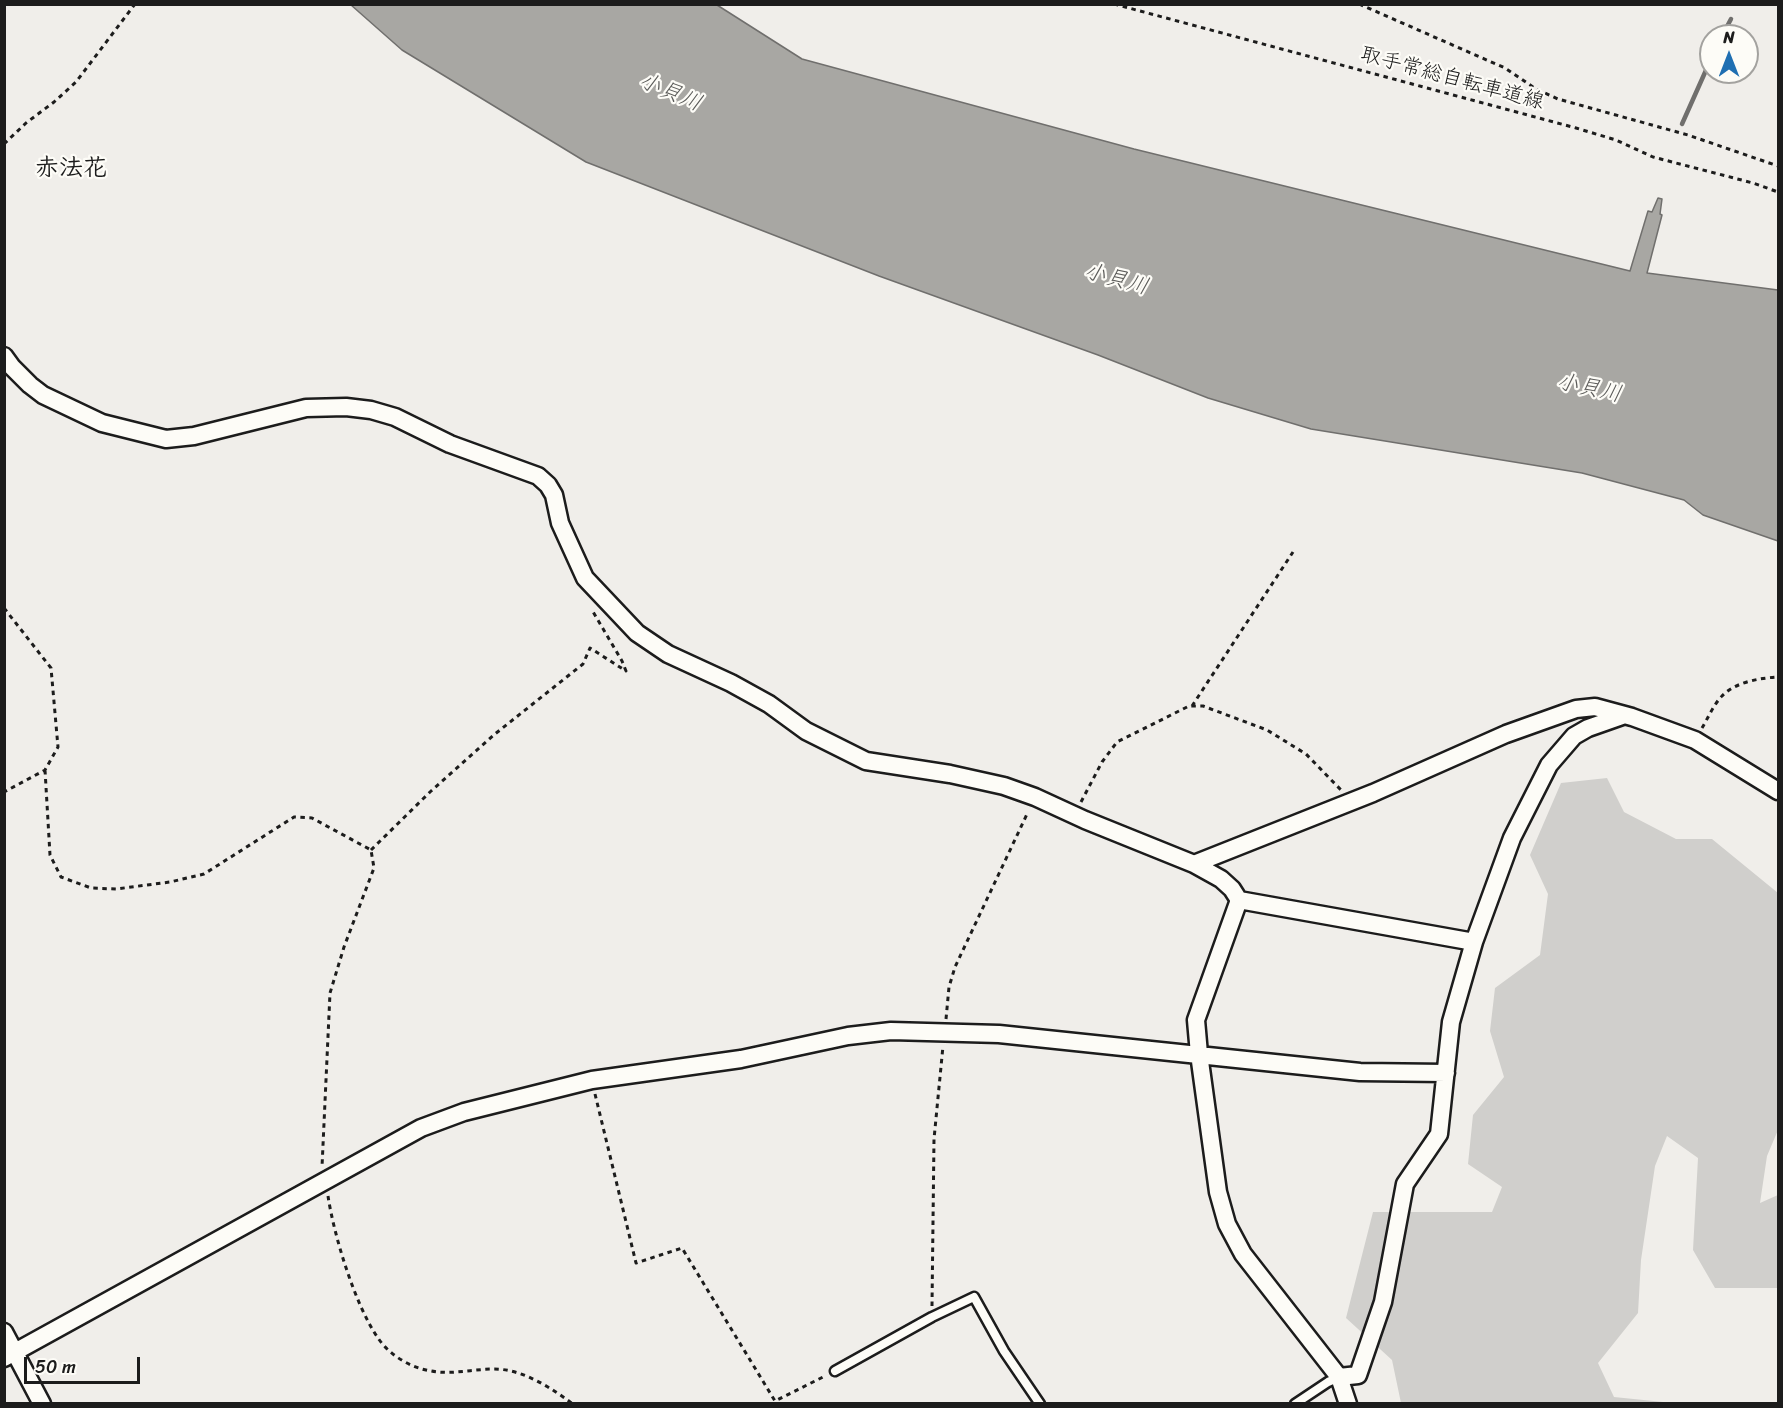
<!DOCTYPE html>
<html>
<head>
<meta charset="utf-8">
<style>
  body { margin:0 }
  #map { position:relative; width:1783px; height:1408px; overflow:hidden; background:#f0eeea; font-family:Sriracha,sans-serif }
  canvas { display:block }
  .frame { position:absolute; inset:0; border:6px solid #1c1c1c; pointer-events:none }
  .north { position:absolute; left:1699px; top:24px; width:60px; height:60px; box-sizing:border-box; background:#fdfcf7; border:2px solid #a3a29f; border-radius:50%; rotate:0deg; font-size:16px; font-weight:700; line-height:24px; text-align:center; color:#1c1c1c }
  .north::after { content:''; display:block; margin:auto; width:21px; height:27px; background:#1f6fb2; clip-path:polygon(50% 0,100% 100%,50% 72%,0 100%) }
  .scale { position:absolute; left:24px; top:1357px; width:116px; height:27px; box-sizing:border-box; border:3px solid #1c1c1c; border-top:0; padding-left:8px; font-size:18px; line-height:21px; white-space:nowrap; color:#1c1c1c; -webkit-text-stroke:4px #fdfcf7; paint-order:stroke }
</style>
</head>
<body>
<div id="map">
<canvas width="1783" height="1408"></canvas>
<div class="frame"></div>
<div class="north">N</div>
<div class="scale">50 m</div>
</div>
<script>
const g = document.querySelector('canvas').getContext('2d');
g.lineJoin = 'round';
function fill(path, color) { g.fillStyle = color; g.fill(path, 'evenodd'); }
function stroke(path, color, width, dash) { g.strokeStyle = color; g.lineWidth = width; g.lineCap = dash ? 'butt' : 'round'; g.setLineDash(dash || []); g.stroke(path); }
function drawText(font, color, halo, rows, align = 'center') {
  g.font = font + ' Sriracha,"Klee One",sans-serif'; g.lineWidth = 4.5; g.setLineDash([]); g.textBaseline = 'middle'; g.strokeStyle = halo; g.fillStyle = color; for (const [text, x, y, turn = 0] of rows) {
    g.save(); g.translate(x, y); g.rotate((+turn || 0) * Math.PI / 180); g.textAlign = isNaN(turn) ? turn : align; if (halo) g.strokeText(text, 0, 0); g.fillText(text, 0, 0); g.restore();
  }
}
fill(new Path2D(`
  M1607 778 1624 812 1676 839H1712L1778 893V1130L1767 1156 1760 1203 1778 1195V1288H1715L1693 1250 1698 1158 1667 1136 1655 1166 1641 1260 1638 1313 1598 1363 1614 1397 1673 1403H1401L1392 1360 1346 1318 1373 1212H1492L1502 1187 1468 1164 1473 1115 1504 1077 1490 1031 1495 988 1540 955 1548 894 1530 855 1561 783Z`), '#d0cfcc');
const water = new Path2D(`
  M351 5H717L802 59 1134 149 1630 271 1648 211 1652 212 1658 198 1662 199 1660 214 1662 215 1647 273 1778 290V541L1703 515 1684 500 1582 473 1311 429 1208 398 1098 355 879 276 586 162 402 50Z`);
fill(water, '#a8a7a3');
stroke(water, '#706f6d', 1.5);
stroke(new Path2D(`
  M1722 36 1731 19
  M1682 124 1711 59`), '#706f6d', 4.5);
const lane = new Path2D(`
  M835 1371 932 1317 974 1297 1004 1351 1040 1404
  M1295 1404 1328 1382 1339 1377`);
const street = new Path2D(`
  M4 356 12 367 30 385 43 395 102 423 166 439 194 436 306 408 346 407 371 410 395 417 450 444 538 476 548 485 554 495 560 523 585 578 637 633 668 654 731 683 769 704 806 731 866 761 950 774 1004 786 1035 797 1085 820 1194 864 1221 879 1232 889 1239 900 1196 1020 1199 1054 1218 1192 1227 1224 1243 1254 1339 1377 1348 1404
  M1194 864 1373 793 1506 734 1576 709 1595 707 1632 717 1695 740 1778 791
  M1239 900 1474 942 1451 1022 1439 1134 1405 1184 1383 1302 1358 1375 1339 1377
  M1474 942 1512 838 1549 765 1574 736 1588 728 1625 715
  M4 1332 42 1404
  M4 1358 421 1128 464 1112 592 1080 741 1059 848 1036 891 1031 999 1034 1360 1072 1446 1073`);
stroke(lane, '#1c1c1c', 13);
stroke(street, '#1c1c1c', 21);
stroke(new Path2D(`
  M1114 4 1576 128 1616 140 1653 157 1753 183 1778 192
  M1359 4 1505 68 1536 89 1558 99 1688 135 1778 166
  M4 144 26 123 54 102 76 82 135 4
  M4 608 51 668 58 747 45 770 4 792
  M1192 706 1293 552
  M1702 728C1708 718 1714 704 1722 696 1735 682 1760 678 1778 677
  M45 770 50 855 61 877 91 888 116 889 170 882 204 874 294 817 312 818 371 850 374 868 344 947 330 993 322 1167
  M1081 802 1102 762 1117 742 1189 706H1203L1267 730 1306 754 1341 790
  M371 850 430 792 495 734 583 664 590 648 626 671 622 661 592 610
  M946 1019 949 987 955 967 1028 812
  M595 1094 636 1263 682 1248 775 1401 825 1376
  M328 1196C334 1236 355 1305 378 1338 389 1355 411 1368 431 1371 452 1375 473 1369 494 1369 523 1369 551 1388 573 1404
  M932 1306 934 1139 943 1046`), '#1c1c1c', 3, [4.5, 4.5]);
stroke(lane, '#fdfcf7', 8);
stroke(street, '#fdfcf7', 16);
drawText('21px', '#1c1c1c', '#fdfcf7', [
  ["取手常総自転車道線",1452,79,15]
]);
drawText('italic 22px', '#5b5b59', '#fdfcf7', [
  ["小貝川",670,93,23],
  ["小貝川",1116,280,15],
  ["小貝川",1589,389,12]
]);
drawText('bold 24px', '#1c1c1c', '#fdfcf7', [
  ["赤法花",71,169]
]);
</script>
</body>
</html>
